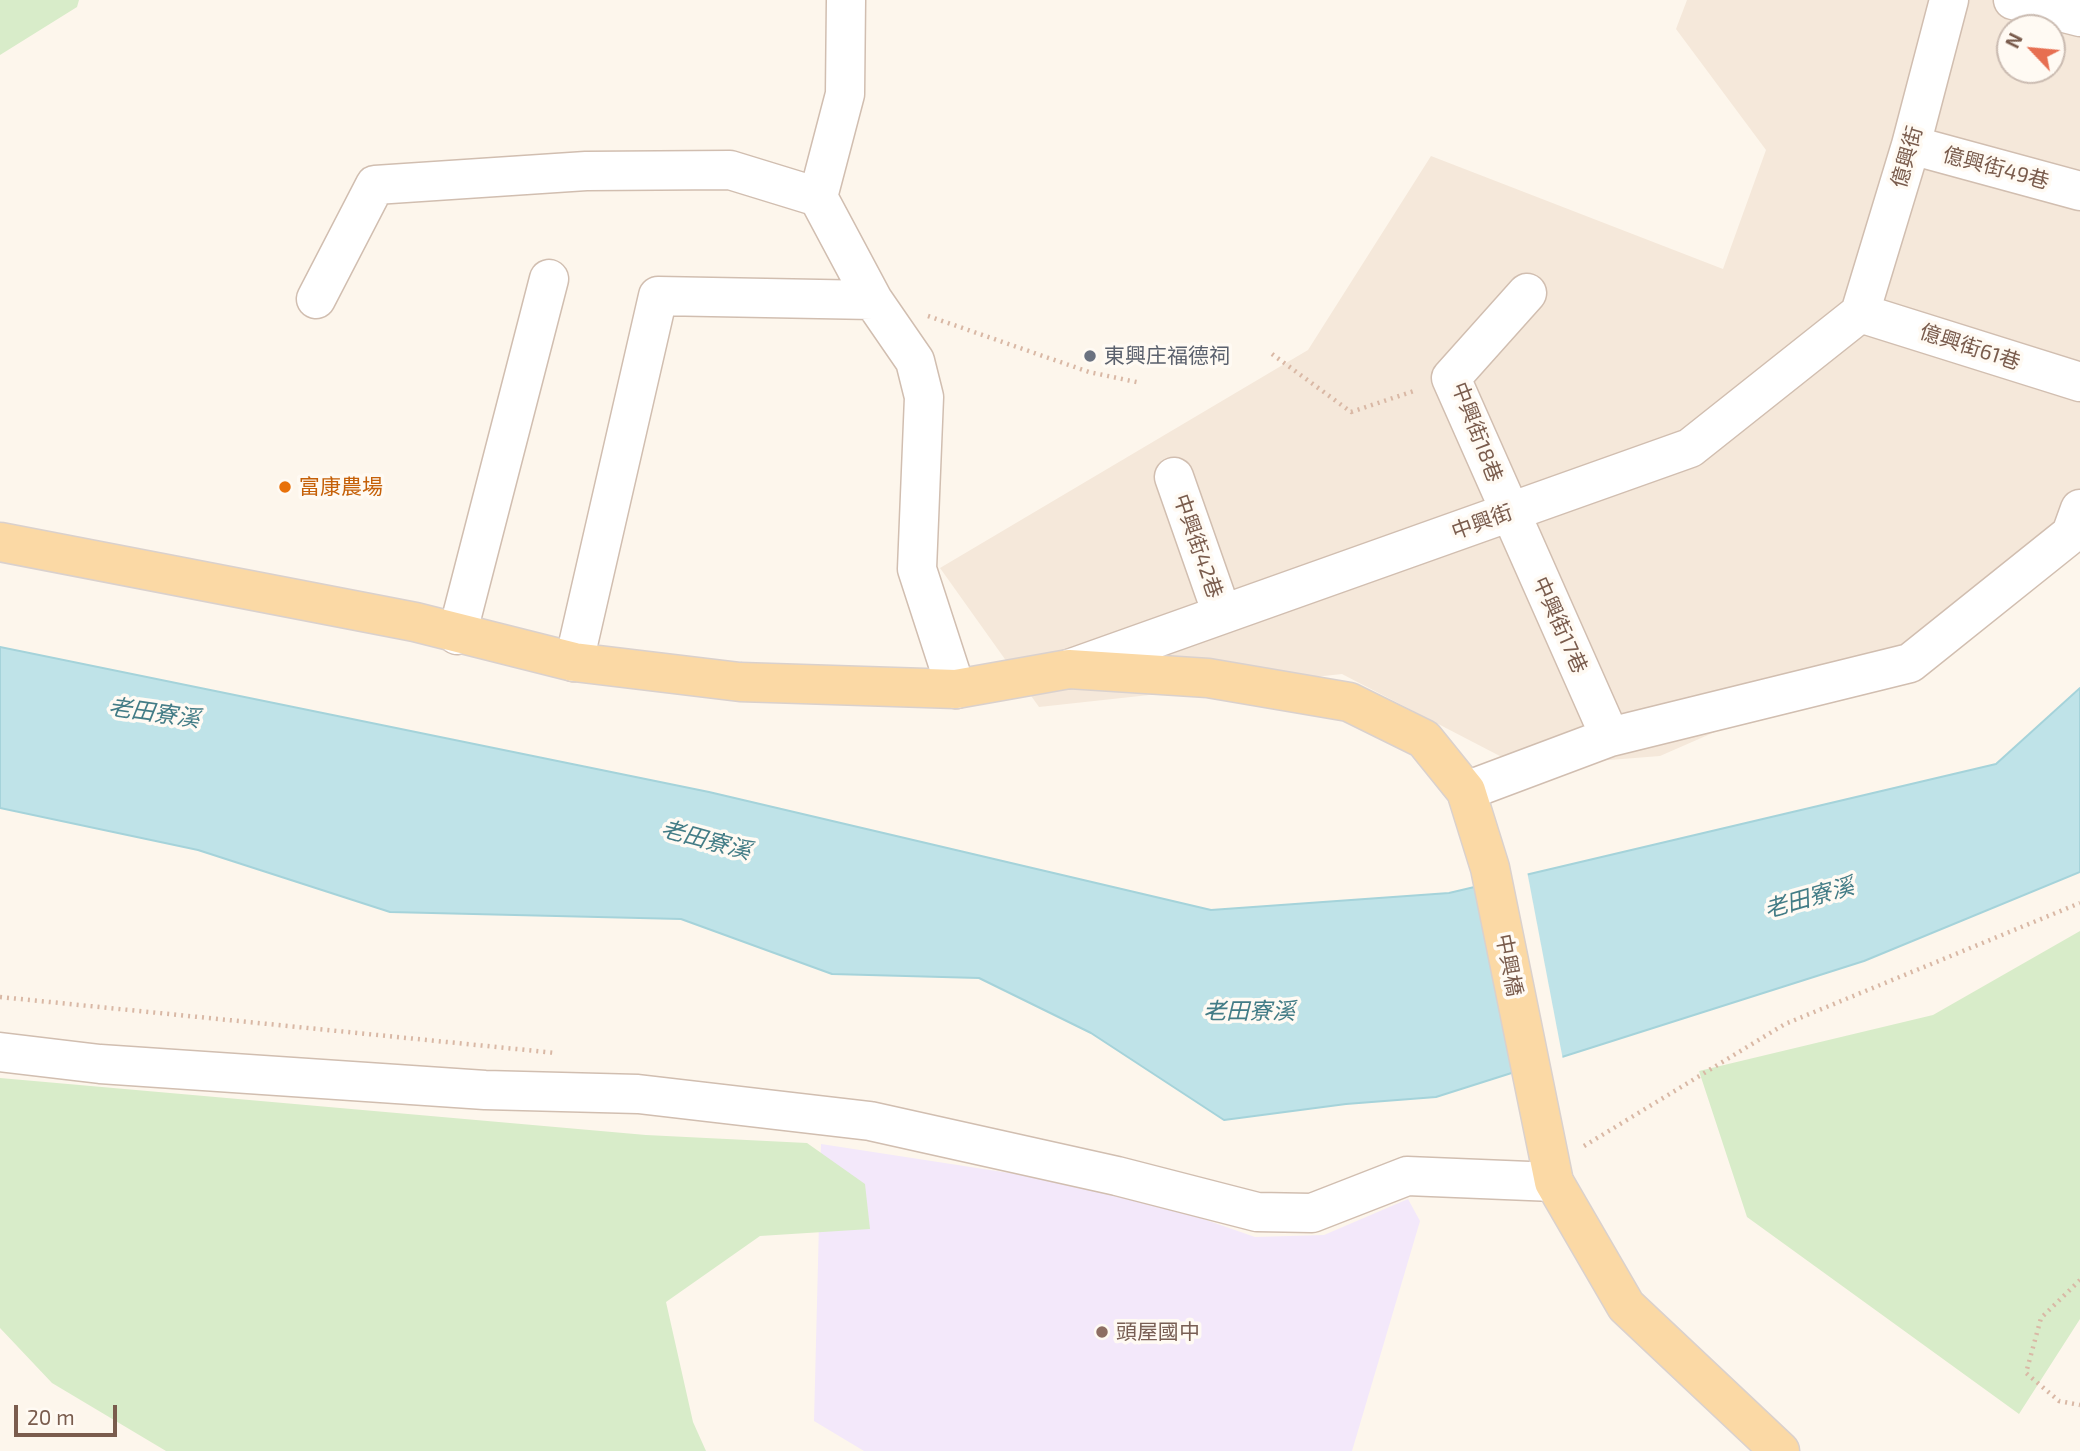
<!DOCTYPE html>
<html>
<head>
<meta charset="utf-8">
<style>
  body { margin:0 }
  #map { position:relative; width:2080px; height:1451px; overflow:hidden; background:#fdf6ec; font-family:"Exo 2",sans-serif }
  canvas { display:block }
  .north { position:absolute; left:1996px; top:14px; width:70px; height:70px; box-sizing:border-box; background:#fffaf3; border:2px solid #cabbb1; border-radius:50%; rotate:296deg; font-size:19px; font-weight:700; line-height:28px; text-align:center; color:#7a5c4d }
  .north::after { content:''; display:block; margin:auto; width:24px; height:32px; background:#e76f51; clip-path:polygon(50% 0,100% 100%,50% 72%,0 100%) }
  .scale { position:absolute; left:14px; top:1405px; width:103px; height:32px; box-sizing:border-box; border:4px solid #7a5c4d; border-top:0; padding-left:9px; font-size:21px; line-height:24px; white-space:nowrap; color:#7a5c4d; -webkit-text-stroke:5px #fffaf3; paint-order:stroke }
</style>
</head>
<body>
<div id="map">
<canvas width="2080" height="1451"></canvas>
<div class="north">N</div>
<div class="scale">20 m</div>
</div>
<script>
const g = document.querySelector('canvas').getContext('2d');
g.lineJoin = 'round';
function fill(path, color) { g.fillStyle = color; g.fill(path, 'evenodd'); }
function stroke(path, color, width, dash) { g.strokeStyle = color; g.lineWidth = width; g.lineCap = dash ? 'butt' : 'round'; g.setLineDash(dash || []); g.stroke(path); }
function drawText(font, color, halo, rows, align = 'center') {
  g.font = font + ' "Exo 2","Noto Sans TC",sans-serif'; g.lineWidth = 7; g.setLineDash([]); g.textBaseline = 'middle'; g.strokeStyle = halo; g.fillStyle = color; for (const [text, x, y, turn = 0] of rows) {
    g.save(); g.translate(x, y); g.rotate((+turn || 0) * Math.PI / 180); g.textAlign = isNaN(turn) ? turn : align; if (halo) g.strokeText(text, 0, 0); g.fillText(text, 0, 0); g.restore();
  }
}
fill(new Path2D(`
  M1687 0H2080V529L2032 579 1861 668 1660 756 1521 767 1342 674 1039 707 940 568 1308 350 1431 156 1723 269 1766 150 1676 29ZM2010 28H2052V70H2010Z`), '#f5e8da');
fill(new Path2D(`
  M821 1144 1120 1190 1255 1237 1324 1235 1408 1199 1420 1221 1352 1451H864L814 1421Z`), '#f3e8fa');
fill(new Path2D(`
  M0 0H79L77 7 0 55Z
  M2080 931V1319L2019 1414 1747 1217 1699 1071 1933 1015Z
  M0 1078 646 1135 807 1143 865 1184 870 1229 760 1236 666 1302 693 1422 706 1451H166L52 1383 0 1328Z`), '#d8ecc9');
const water = new Path2D(`
  M0 647 709 792 1211 910 1449 893 1996 764 2080 688V872L1864 961 1436 1097 1346 1104 1224 1120 1091 1033 979 978 832 974 681 919 390 912 198 850 0 808Z`);
fill(water, '#bfe3e8');
stroke(water, '#a5d3da', 2);
fill(new Path2D(`
  M1527 871 1563 1060 1516 1075 1474 884Z`), '#fdf6ec');
const minor = new Path2D(`
  M846 0 845 94 818 197 873 300 915 361 924 397 917 569 956 689
  M2013 0 2080 17
  M1911 145 2080 191
  M1527 293 1451 378 1610 737
  M316 299 375 185 586 171 730 170 818 197
  M1860 313 1911 145 1949 0
  M1860 313 2080 382
  M1174 477 1222 614
  M457 635 549 279
  M574 662 658 296 873 300
  M1069 669 1690 448 1860 313
  M1466 791 1610 737 1910 663 2071 534 2080 509
  M0 1052 100 1064 485 1090 638 1094 870 1121 1117 1176 1257 1212 1312 1213 1407 1176 1554 1182`);
const major = new Path2D(`
  M0 542 415 622 574 662 740 682 956 689 1069 669 1208 678 1349 702 1424 739 1466 791 1490 868 1554 1182 1626 1306 1780 1451`);
stroke(minor, '#d1beb0', 41);
stroke(major, '#dad1cd', 41);
stroke(new Path2D(`
  M928 316 1089 372 1141 383
  M1272 354 1351 412 1417 390
  M0 997 556 1053
  M1584 1146 1785 1024 2080 903
  M2080 1280 2041 1318 2026 1373 2059 1401 2080 1405`), '#d9b8a5', 4.5, [2, 5]);
stroke(minor, '#fff', 38);
stroke(major, '#fbd9a5', 38);
for (const [x, y, r, color] of [
  [1090,356,7,"#6b7280"],
  [285,487,7,"#e8710a"],
  [1102,1332,7,"#8d6e63"]
]) { const dot = new Path2D(); dot.arc(x, y, r, 0, 2 * Math.PI); g.fillStyle = color; g.fill(dot); stroke(dot, '#fffaf3', 2.5); }
drawText('21px', '#7a5c4d', '#fffaf3', [
  ["億興街",1907,157,-74],
  ["億興街49巷",1996,168,15],
  ["億興街61巷",1970,347,18],
  ["中興街18巷",1477,432,69],
  ["中興街",1482,522,-20],
  ["中興街42巷",1198,546,71],
  ["中興街17巷",1560,625,66],
  ["中興橋",1509,965,79]
]);
drawText('21px', '#5b616d', '#fffaf3', [
  ["東興庄福德祠",1104,356]
], 'left');
drawText('21px', '#c56008', '#fffaf3', [
  ["富康農場",299,487]
], 'left');
drawText('21px', '#785e54', '#fffaf3', [
  ["頭屋國中",1116,1332]
], 'left');
drawText('italic 23px', '#437c86', '#fffaf3', [
  ["老田寮溪",154,713,8],
  ["老田寮溪",706,840,15],
  ["老田寮溪",1809,898,-16],
  ["老田寮溪",1249,1011]
]);
</script>
</body>
</html>
